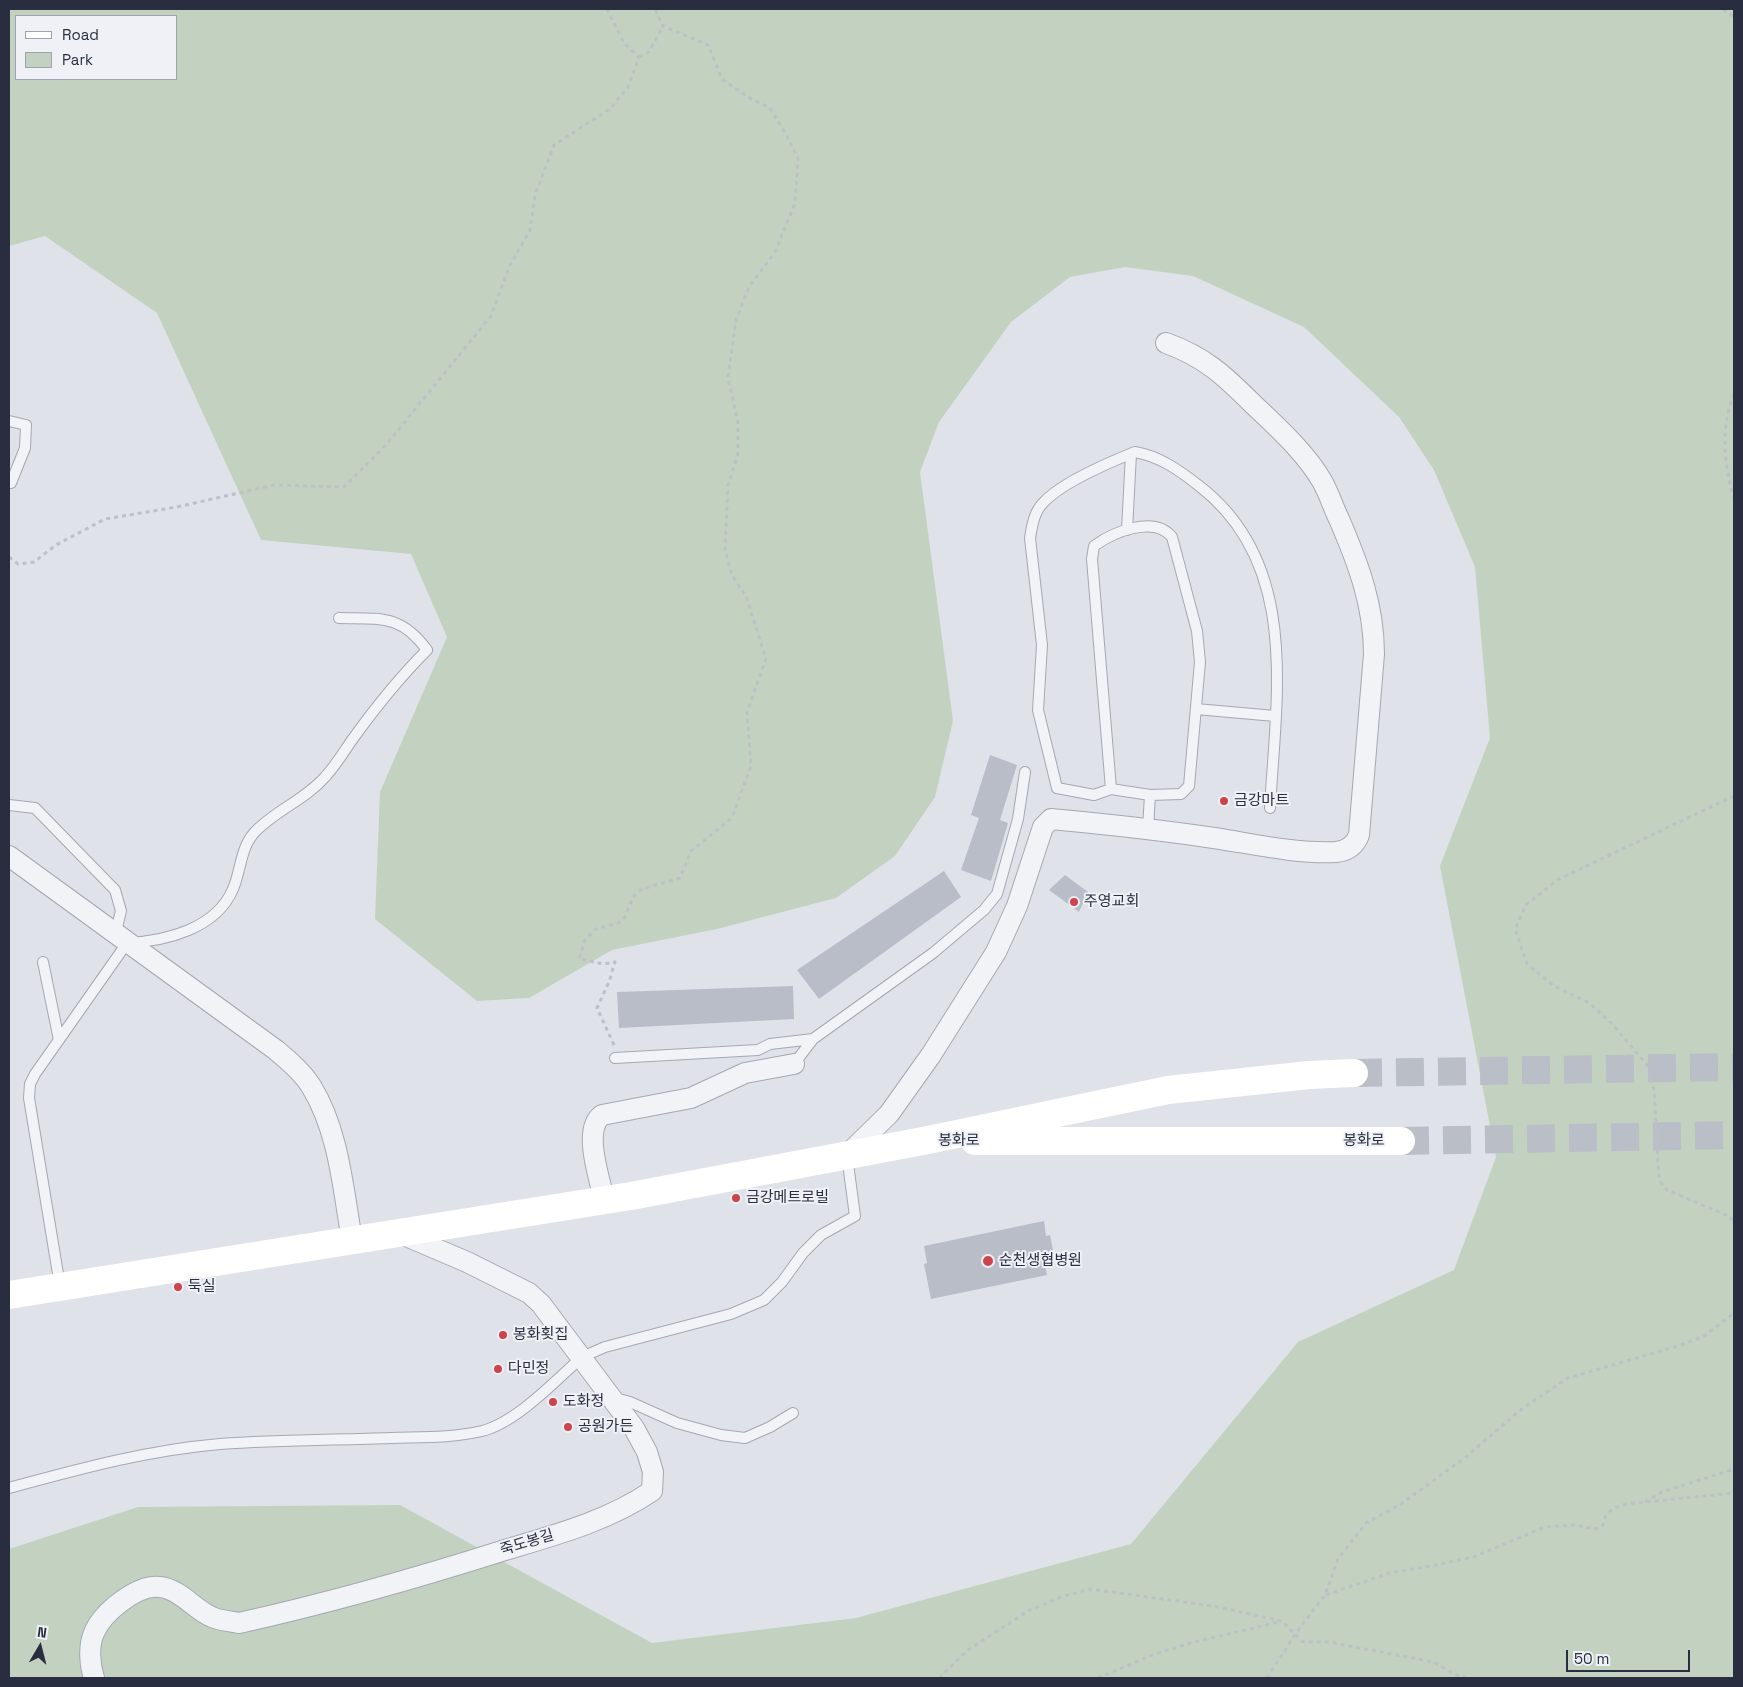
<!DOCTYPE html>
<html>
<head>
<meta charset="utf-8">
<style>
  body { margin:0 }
  #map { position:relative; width:1743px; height:1687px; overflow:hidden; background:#dfe2e8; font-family:"Space Grotesk",sans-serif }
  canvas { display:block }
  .frame { position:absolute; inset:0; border:10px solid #282e3f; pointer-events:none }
  .legend { position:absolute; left:15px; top:15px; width:162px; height:65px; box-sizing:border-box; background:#eff1f6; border:1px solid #9fa3ad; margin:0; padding:6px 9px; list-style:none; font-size:15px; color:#282e3f }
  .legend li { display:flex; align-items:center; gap:10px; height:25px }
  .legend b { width:25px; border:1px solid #9fa3ad }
  .north { position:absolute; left:15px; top:1622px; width:50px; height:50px; -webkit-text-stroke:4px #eff1f6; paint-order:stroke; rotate:8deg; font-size:14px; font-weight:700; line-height:20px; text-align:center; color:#282e3f }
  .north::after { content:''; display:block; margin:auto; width:18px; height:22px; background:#282e3f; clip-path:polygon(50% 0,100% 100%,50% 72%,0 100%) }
  .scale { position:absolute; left:1566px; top:1650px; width:124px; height:22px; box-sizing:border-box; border:2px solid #282e3f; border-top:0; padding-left:6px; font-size:15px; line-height:18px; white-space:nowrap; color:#282e3f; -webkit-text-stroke:4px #eff1f6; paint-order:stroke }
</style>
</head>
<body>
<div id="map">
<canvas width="1743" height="1687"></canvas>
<div class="frame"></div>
<ul class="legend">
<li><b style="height:6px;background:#fff"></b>Road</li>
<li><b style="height:14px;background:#c3d2c0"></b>Park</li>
</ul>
<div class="north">N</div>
<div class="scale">50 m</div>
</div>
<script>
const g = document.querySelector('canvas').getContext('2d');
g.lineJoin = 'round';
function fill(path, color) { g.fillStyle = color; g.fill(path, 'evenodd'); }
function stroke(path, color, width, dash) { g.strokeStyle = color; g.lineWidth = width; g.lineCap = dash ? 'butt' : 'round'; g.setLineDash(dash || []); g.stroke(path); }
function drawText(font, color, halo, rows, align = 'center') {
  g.font = font + ' "Space Grotesk","Noto Sans KR",sans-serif'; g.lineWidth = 4; g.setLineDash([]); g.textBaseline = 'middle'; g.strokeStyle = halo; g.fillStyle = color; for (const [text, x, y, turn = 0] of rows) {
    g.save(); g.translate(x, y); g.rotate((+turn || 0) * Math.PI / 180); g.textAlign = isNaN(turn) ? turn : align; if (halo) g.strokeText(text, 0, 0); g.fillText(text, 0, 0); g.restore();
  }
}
fill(new Path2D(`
  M9 9H1734V1678H9V1549L138 1507 400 1505 652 1643 856 1618 1131 1544 1298 1342 1454 1270 1496 1157 1440 866 1490 738 1475 567 1434 470 1399 417 1304 327 1193 276 1125 267 1070 277 1011 322 939 422 920 472 953 721 935 797 895 856 836 898 717 929 612 950 529 998 477 1001 375 919 380 792 447 637 411 554 261 540 157 313 45 236 9 246ZM16 16H176V79H16Z`), '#c3d2c0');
fill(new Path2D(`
  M990 755 1017 765 1000 820 1008 823 991 881 961 870 979 818 971 815Z
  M944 871 961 897 819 999 797 970Z
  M1065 875 1088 892 1079 912 1049 890Z
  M793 986 794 1019 619 1028 617 992Z
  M1044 1221 1046 1236 1050 1235 1055 1260 1044 1262 1047 1275 931 1299 924 1264 927 1263 924 1246Z`), '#b9bdc8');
stroke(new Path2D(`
  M1354 1073 1734 1067
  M1401 1141 1734 1135`), '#babec6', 28, [28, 14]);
const lane = new Path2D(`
  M9 421 26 425 25 448 11 483
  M1127 530 1131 454
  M1196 709 1275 716
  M1111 789 1092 559 1094 546C1113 532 1154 515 1172 537L1197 631 1200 662 1189 786 1181 794 1150 795
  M9 805 35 808 115 890 121 911 115 935
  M1148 828 1150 795 1111 789 1094 795 1057 788 1038 710 1042 645 1030 538C1032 526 1034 512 1043 503 1061 483 1110 462 1135 452 1159 456 1179 470 1198 485 1301 563 1276 696 1270 808
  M43 962 59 1040
  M615 1058 758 1050 770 1044 813 1039
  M794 1064 813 1039 933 953 984 910 997 894 1018 819 1025 772
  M60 1286 29 1098 30 1084 35 1074 127 943C166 941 216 929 233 889 241 871 240 849 254 833 274 811 305 800 325 777 336 765 343 753 352 740 375 708 399 678 427 650 401 614 380 619 339 618
  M615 1398 630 1402 677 1423 721 1435 745 1438 770 1427 793 1413
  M9 1488C79 1469 148 1450 220 1444 277 1440 334 1440 391 1438 421 1437 452 1438 482 1431 517 1422 555 1381 582 1357L605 1347 731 1314 764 1300 782 1282 803 1253 821 1235 855 1216 847 1156`);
const street = new Path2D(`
  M9 856 276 1050C289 1061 302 1072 311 1086 339 1131 343 1189 352 1240
  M847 1155 889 1114 931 1055 996 952 1017 906 1043 827 1051 819C1105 824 1160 830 1214 838 1254 844 1296 854 1336 852 1347 851 1355 845 1359 835L1374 654C1374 605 1358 563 1339 519 1333 507 1329 493 1322 481 1305 452 1278 428 1254 405 1225 376 1205 357 1166 343
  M604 1200C600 1178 582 1130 602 1115L691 1098 745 1073 794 1064
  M94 1678C90 1666 88 1646 94 1633 102 1613 137 1584 160 1587 180 1589 195 1610 212 1617 220 1621 231 1621 239 1623 329 1603 417 1578 505 1550 555 1535 608 1521 652 1491L653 1472 647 1452 634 1428 541 1304 529 1293 467 1262 399 1233`);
stroke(lane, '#a4a8b2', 12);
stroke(street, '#a4a8b2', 22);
stroke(new Path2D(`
  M1723 9 1734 17
  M639 57 649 52 663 26
  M1734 394C1720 429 1724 463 1734 499
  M9 557 18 564 34 562 56 545 105 519 177 507 274 485 344 487 386 445 491 316 510 265 530 230 535 195 554 145 610 109 628 87 639 57 624 43 607 9
  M1734 796 1557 880 1526 905 1515 929 1527 964 1554 986 1588 1002 1613 1025 1647 1065 1654 1090 1659 1180 1667 1190 1726 1215 1734 1221
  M614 1045 597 1008 609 982 615 962 604 964 579 959 585 940 596 929 618 923 625 917 633 897 642 889 680 878 691 851 732 818 751 766 747 712 766 659 746 596 732 575 725 550 728 485 738 454V423L728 378 736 320 749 287 775 252 795 203 798 159 787 136 770 108 748 97 722 79 708 45 663 26 655 9
  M1645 1502 1662 1492 1734 1469
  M1326 1595 1389 1573 1442 1564 1476 1556 1545 1527 1574 1525 1596 1529 1603 1525C1605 1512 1613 1507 1626 1504L1734 1493
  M939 1678 968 1650 1028 1611 1061 1597 1090 1589 1213 1606 1282 1621 1303 1642H1329L1434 1662 1454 1674 1467 1678
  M1098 1678 1150 1656 1190 1643 1279 1622
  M1267 1678 1296 1633 1325 1595 1338 1559 1366 1523 1401 1504 1467 1456 1523 1408 1568 1378 1681 1345 1704 1336 1734 1313`), '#bdc0c7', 3, [4, 4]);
stroke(lane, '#f2f3f7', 10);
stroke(street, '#f2f3f7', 20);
stroke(new Path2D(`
  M975 1141H1401
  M9 1295 631 1196 923 1141 1168 1090 1309 1075 1354 1073`), '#fff', 28);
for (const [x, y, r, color] of [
  [1224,801,5,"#cd444c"],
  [1074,902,5,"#cd444c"],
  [736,1198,5,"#cd444c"],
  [988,1261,6,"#cd444c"],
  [178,1287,5,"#cd444c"],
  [503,1335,5,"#cd444c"],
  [498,1369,5,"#cd444c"],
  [553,1402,5,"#cd444c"],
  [568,1427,5,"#cd444c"]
]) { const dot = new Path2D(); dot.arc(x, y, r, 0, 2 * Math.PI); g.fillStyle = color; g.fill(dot); stroke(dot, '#eff1f6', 2); }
drawText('15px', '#282e3f', '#eff1f6', [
  ["금강마트",1234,801],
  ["주영교회",1084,902],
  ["금강메트로빌",746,1198],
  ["순천생협병원",999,1261],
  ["둑실",188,1287],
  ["봉화횟집",513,1335],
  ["다민정",508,1369],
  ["도화정",563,1402],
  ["공원가든",578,1427]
], 'left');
drawText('15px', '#282e3f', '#eff1f6', [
  ["봉화로",959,1141],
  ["봉화로",1364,1141],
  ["죽도봉길",527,1543,-17]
]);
</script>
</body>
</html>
